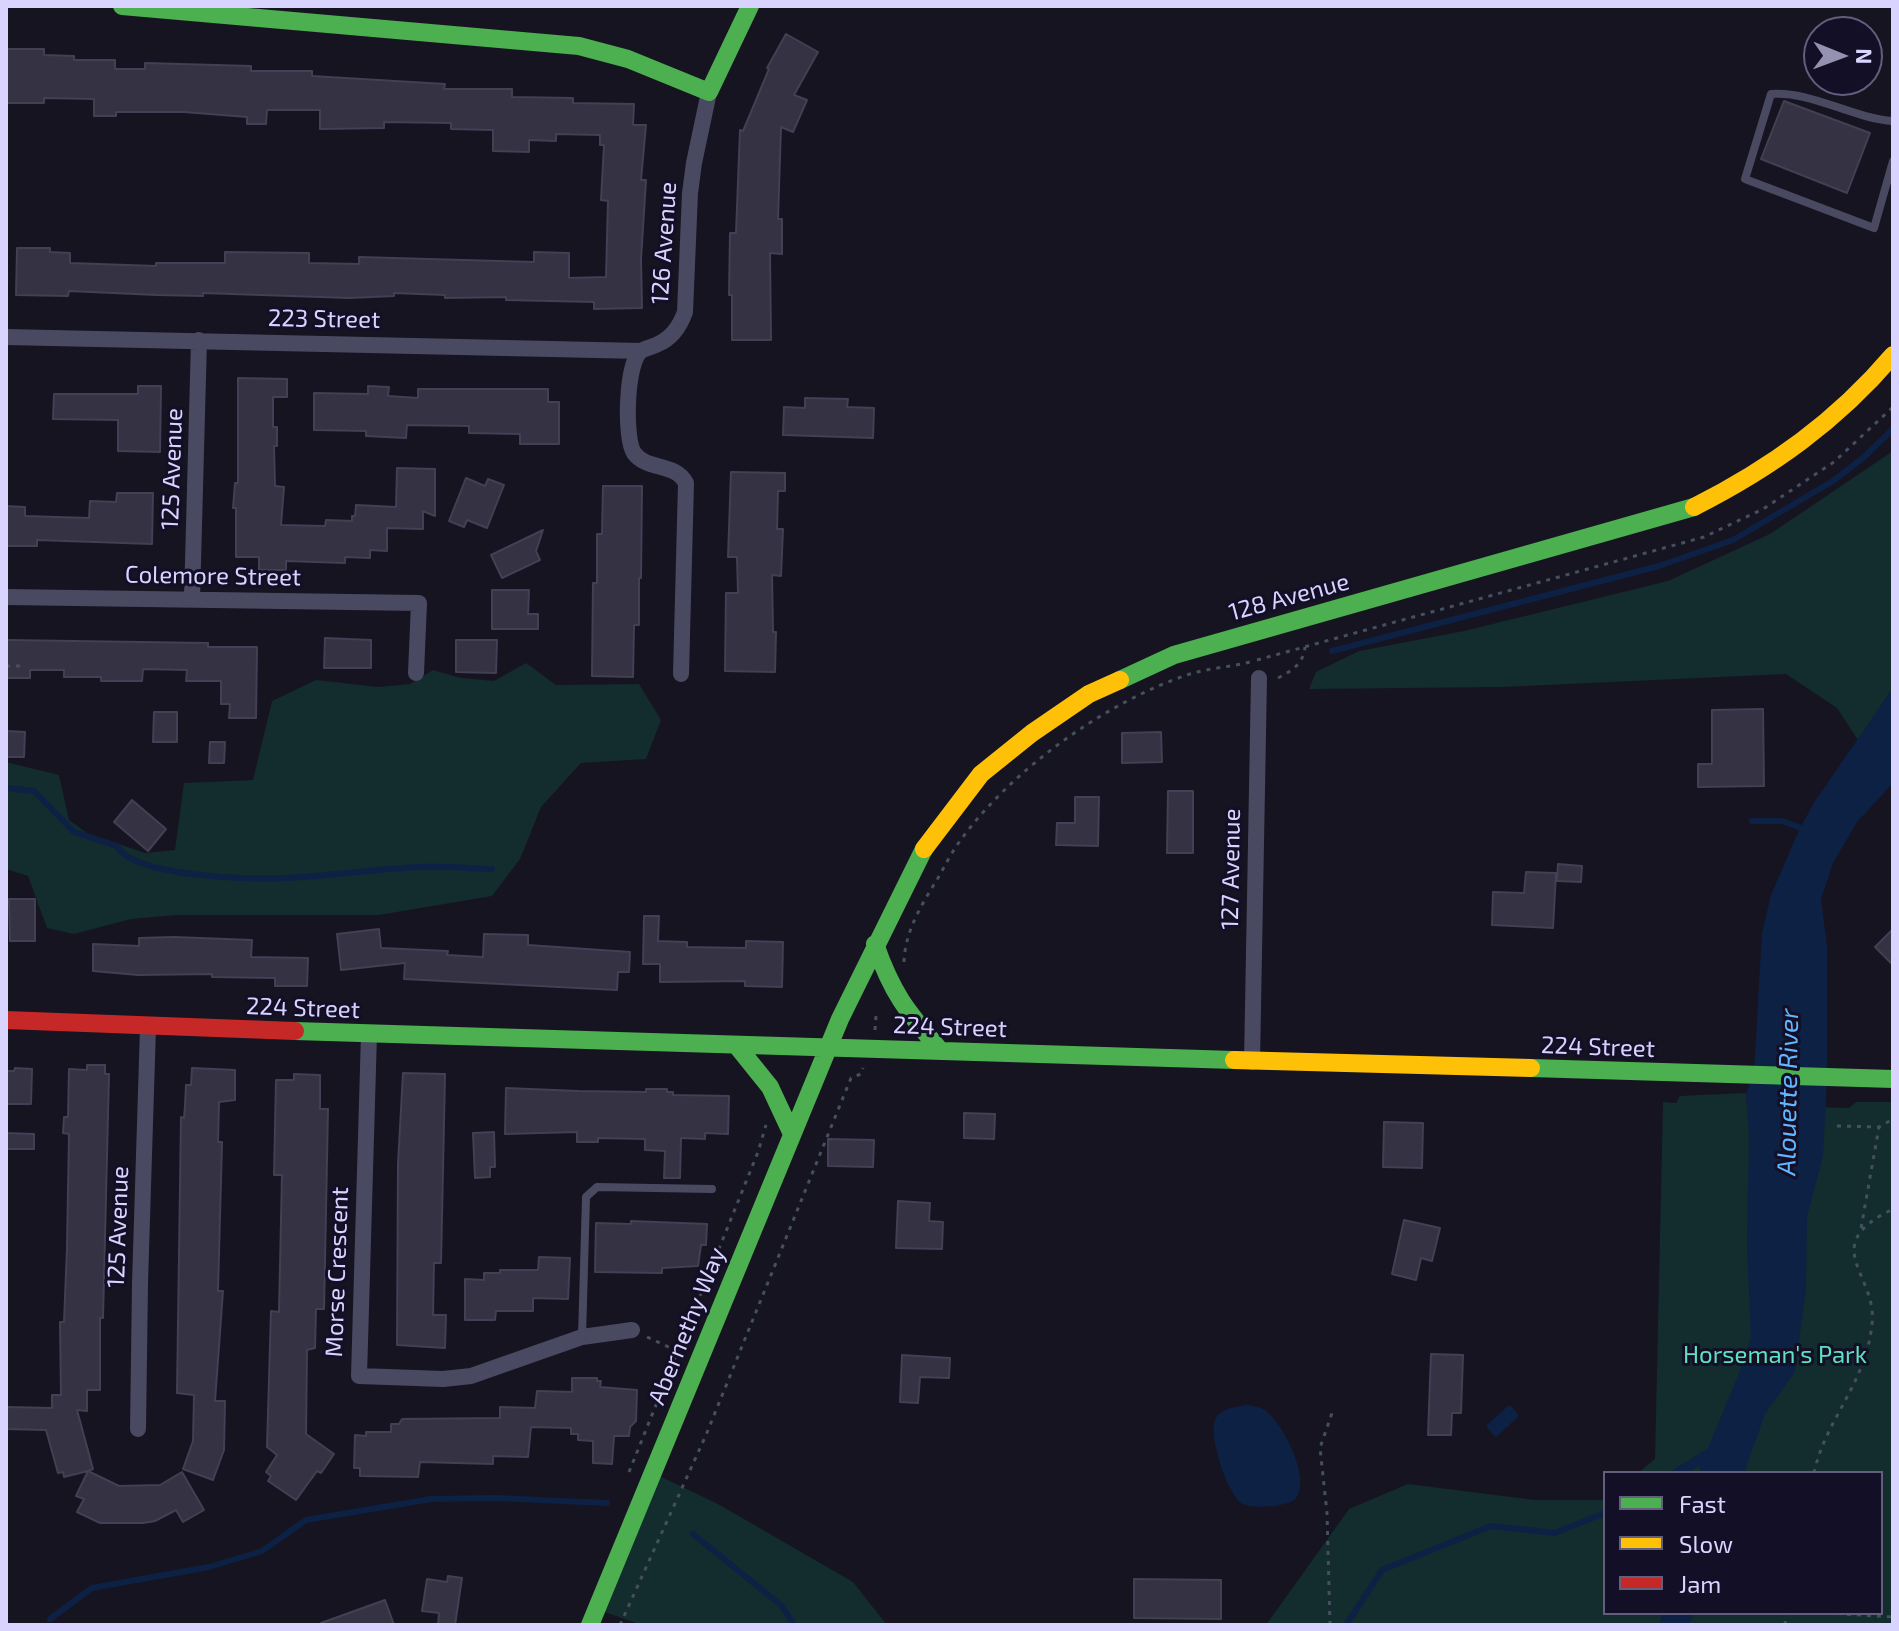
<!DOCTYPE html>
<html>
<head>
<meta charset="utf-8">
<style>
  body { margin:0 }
  #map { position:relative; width:1899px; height:1631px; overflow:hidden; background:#161421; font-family:"Exo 2",sans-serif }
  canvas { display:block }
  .frame { position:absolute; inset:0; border:8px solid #d9d4ff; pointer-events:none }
  .legend { position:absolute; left:1603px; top:1471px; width:280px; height:144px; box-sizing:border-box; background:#130f26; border:2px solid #625e7d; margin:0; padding:10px 14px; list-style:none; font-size:24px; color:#d9d4ff }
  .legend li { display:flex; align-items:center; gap:16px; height:40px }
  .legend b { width:40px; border:2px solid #625e7d }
  .north { position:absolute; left:1803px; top:16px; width:80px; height:80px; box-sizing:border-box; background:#130f26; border:2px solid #625e7d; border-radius:50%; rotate:91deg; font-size:22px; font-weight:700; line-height:32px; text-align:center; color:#d9d4ff }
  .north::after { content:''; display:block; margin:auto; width:28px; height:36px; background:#9591b1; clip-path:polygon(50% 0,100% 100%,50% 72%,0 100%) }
</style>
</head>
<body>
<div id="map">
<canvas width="1899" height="1631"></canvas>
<div class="frame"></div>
<ul class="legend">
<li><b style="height:10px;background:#4caf50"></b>Fast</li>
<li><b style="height:10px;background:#ffc107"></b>Slow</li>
<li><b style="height:10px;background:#c62828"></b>Jam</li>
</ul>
<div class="north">N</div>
</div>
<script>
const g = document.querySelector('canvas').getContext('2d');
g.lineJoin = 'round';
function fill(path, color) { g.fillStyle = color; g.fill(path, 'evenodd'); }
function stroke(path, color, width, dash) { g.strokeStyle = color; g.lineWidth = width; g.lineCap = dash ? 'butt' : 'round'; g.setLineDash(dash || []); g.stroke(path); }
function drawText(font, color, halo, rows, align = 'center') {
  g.font = font + ' "Exo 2",sans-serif'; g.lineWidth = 6; g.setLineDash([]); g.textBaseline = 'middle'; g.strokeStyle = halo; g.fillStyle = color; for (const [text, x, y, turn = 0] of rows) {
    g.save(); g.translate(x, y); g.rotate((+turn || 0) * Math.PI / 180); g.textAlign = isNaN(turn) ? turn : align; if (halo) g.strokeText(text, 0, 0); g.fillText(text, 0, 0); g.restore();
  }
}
fill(new Path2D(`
  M1893 451V688L1858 740 1837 708 1786 674 1502 687 1309 689 1316 672 1359 651 1464 631 1668 581 1770 534Z
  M526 663 556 685 639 684 661 720 646 759 581 763 541 807 520 859 492 896 379 915H177L131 919 74 934 47 928 28 876 6 869V762L59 775 69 820 87 833 145 853 175 850 184 783 253 780 272 701 316 680 378 687 410 684 433 670 461 678 494 681Z
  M1746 1093 1747 1105 1849 1108 1856 1102H1893V1625H1266L1349 1509 1408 1484 1535 1500H1605V1613H1881V1473H1638L1655 1459 1663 1102 1676 1103 1680 1096Z
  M653 1473 718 1504 853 1582 887 1625H642L596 1609Z`), '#132c2d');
fill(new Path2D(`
  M1893 688V783L1857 822 1833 863 1821 899 1827 946V1078L1823 1156 1807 1217 1806 1288 1795 1372 1765 1414 1744 1473H1699L1701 1465 1688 1473H1668L1708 1448 1738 1376 1751 1337 1747 1245 1749 1135 1746 1093 1754 1072 1762 933 1771 895 1800 828 1815 801Z
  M1247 1405C1253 1406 1259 1407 1265 1410 1282 1422 1312 1479 1296 1498 1293 1502 1285 1504 1280 1505 1271 1507 1252 1508 1243 1504 1228 1497 1208 1435 1215 1420 1220 1408 1236 1407 1247 1405Z
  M1508 1406H1511L1519 1416 1496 1437 1487 1428V1425Z
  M1662 1613H1694L1689 1625H1660Z`), '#0d2144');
stroke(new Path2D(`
  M1332 651 1659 566 1733 540 1833 481 1863 458 1893 429
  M6 788 34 791 74 832 117 846C133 877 252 880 286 878 330 876 375 869 419 867 443 866 468 868 492 869
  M1752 821H1782L1807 830
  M693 1534 782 1606 794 1625
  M50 1619 92 1588 209 1567 262 1551 306 1520 431 1499 496 1498 607 1503
  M1346 1625 1382 1570 1491 1526 1555 1533 1605 1513`), '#0d2144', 6);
const building = new Path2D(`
  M786 34 818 52 794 95 807 100 793 132 781 127 778 219H782V254L770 253 771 340H732V295H729L730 233H736L740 130 743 131 769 69 767 68Z
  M6 49H44V55L74 56V60H115V69H145V63L251 66V71H312V76L445 84 444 89H512V97L573 98V103L634 104 633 125H646L641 180H646L641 259 642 308 594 309V302L506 300V297L445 298V295L394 293V296L349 298 203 293V296L157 295 69 291 68 296 16 295 17 248H50V252L70 253V263L156 266V263H225V252L309 253V263L359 264V257L534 262V252L569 253V278L606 277 608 201 601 200 604 145H600V135L556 134V141L529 140V152L493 151V130L451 129V123L384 122V128L320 129V110H267L266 124H247V117L184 112H116V116H94V99L44 98V103H6Z
  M1784 101 1870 133 1847 193 1761 159Z
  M238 378 287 379V397H273V427H277V446H274L275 486 284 487 281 525 325 526 326 520 352 521V516H355L356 505 396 507 397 468 435 469V516L423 511V529L387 528V551L370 550V558L345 557V563L286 561V570H259V557H236V508H233L235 483H238Z
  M138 386H161L160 452 118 451V420L53 419 54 394H138Z
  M368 386 389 387 388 396 418 398V389H548V402H559V444H520V434L469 433V426L407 425 406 438 366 436V431L314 430V393L368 394Z
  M805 398 848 399 847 407 874 408 873 438 783 435 784 407 805 408Z
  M731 472 785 473V491H778L777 529H783L781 576 772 575 773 632H776L775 672 725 671 726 593H738L737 557H728Z
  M466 478 485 486 488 479 504 485 487 528 467 520 464 527 449 521Z
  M603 486H642L641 578H639V625H634L633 677 592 676 593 583H597V534H602Z
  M117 493H153L152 544 37 540V546H6V506L25 507V516L89 518 90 501 116 502Z
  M543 530 536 551 540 560 502 578 491 555Z
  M492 590H529L528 614H538V629H492Z
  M325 638 371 640V668H324Z
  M6 640 208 643V647H257L256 718H229L230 704H221V681H186L187 670 143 669 142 681H101V677H64V670H30V678H6Z
  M456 640H497L496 673 456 672Z
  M1763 709 1764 786 1698 787V764H1712V710Z
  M154 712H177V742H153Z
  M6 731 25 732 24 757H6Z
  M1161 732 1162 762 1122 763V733Z
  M210 742H225L224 763H209Z
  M1168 791H1193V853H1167Z
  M1075 797H1099L1098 846 1056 845 1057 823H1075Z
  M132 800 166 829 148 851 114 822Z
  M1558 864 1582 866 1581 882 1557 881Z
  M1526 872 1556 873 1553 928 1492 925 1493 892 1524 893Z
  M9 899H35V941H10Z
  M644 916H659L658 941 687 942V947L746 948V941L783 942 782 987 745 986V981L660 982V964H643Z
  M379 929 381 948 448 951 447 955 483 957 484 934 528 935V945L630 952 629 972H618L617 990 404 979 405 963 341 970 337 934Z
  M1893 929V965L1875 947Z
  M174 937 252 940 251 957 308 958 307 986H275V978L212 977V974L138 975 93 971V944L139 946V938Z
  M87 1065H105V1074H109L103 1318H100V1390H87V1411L77 1410 93 1469 88 1471 119 1486 160 1485 182 1472 204 1510 183 1522 176 1510 155 1521 143 1523H100L77 1512 84 1499 76 1496 88 1471 64 1477 63 1472 58 1473 46 1430 6 1429V1407L52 1408V1395H61L60 1322H64L67 1248 69 1134 63 1133 64 1117H68L69 1069 87 1070Z
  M15 1068 32 1069 31 1104H6V1071H14Z
  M192 1068 235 1070V1100L219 1102 218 1142H222L218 1291H223L215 1401H225L224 1450 213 1480 183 1469 193 1441 194 1395 177 1393 181 1117 184 1118 185 1106 186 1085H191Z
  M403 1073 445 1074 441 1263H434L433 1315H446L445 1348 397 1345 398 1164Z
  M294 1074 320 1075V1109H328L324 1309H316L315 1348 307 1350 306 1434 334 1454 321 1473 317 1471 296 1500 268 1481 271 1476 266 1472 277 1455 267 1447 271 1311 279 1312 282 1175H274L276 1080H294Z
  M506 1088 578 1091 646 1092V1089H667V1092H673V1095L729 1096 728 1134 705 1133V1139L681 1138 680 1178H664L665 1151 645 1150V1139L598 1138V1142H577V1132L505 1134Z
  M964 1113 995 1114 994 1139 964 1138Z
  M1384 1122 1423 1123 1422 1168 1383 1167Z
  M494 1132 495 1167H490V1177L475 1178 473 1133Z
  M6 1133 34 1134V1149H6Z
  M828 1139 874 1140 873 1167 828 1166Z
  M898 1201 930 1203 929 1221 943 1222 942 1249 896 1248Z
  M1404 1220 1440 1228 1432 1261 1421 1258 1416 1280 1392 1274Z
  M631 1221 707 1224 706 1245H701L698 1266 662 1268V1273L595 1272 596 1223 631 1224Z
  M539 1257 570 1258 568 1299 533 1298V1311H496L495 1320H465V1279L484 1280V1273H500V1270H538Z
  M1431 1354 1463 1355 1461 1413H1452L1451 1435H1428Z
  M902 1355 950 1358 949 1378 920 1377 918 1403 900 1402Z
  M572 1378H597V1381H601L600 1387 637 1390 636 1421 630 1427 629 1436H614L612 1464 593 1463V1441L578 1440V1434H571V1428L531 1427 528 1457 493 1456V1464L420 1462 418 1477 360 1476V1468H354L355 1435 366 1436V1432H391V1424H399L402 1419 500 1418V1407L535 1408 537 1391 572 1392Z
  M448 1576 462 1578 455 1625H438L439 1613 422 1611 427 1579 447 1582Z
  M1134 1579 1221 1580V1619L1134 1618Z
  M385 1600 394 1625H321V1623Z`);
fill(building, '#343243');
stroke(building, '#433f54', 2);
stroke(new Path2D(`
  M1257 660 1704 537 1763 509 1834 462 1893 407
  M6 666H24
  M1278 678C1293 670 1303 664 1305 647
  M904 962C905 931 922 904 938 878 945 866 951 853 960 841 1011 770 1107 701 1190 674 1209 668 1231 667 1250 662
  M875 1030 876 1016 880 1012
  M1837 1126 1879 1127 1893 1119
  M1861 1228 1879 1127
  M647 1337 677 1351
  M629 1472 758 1152 766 1125
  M1814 1473C1825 1420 1866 1384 1872 1324 1878 1274 1816 1246 1893 1209
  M1827 1613 1893 1617
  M620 1625 706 1435 851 1078 861 1074 863 1068
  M1330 1625 1327 1513 1320 1448 1333 1410
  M1785 1625 1786 1613`), '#44505f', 3, [4, 6]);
stroke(new Path2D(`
  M1893 121C1852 118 1812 91 1771 94L1745 179 1874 228 1893 161
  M582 1337 586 1197 597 1187 712 1189`), '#4a4962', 8);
stroke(new Path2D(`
  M6 337 641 351
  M6 597 419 603 416 673
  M192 599 199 340
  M681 674 686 483C675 462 647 471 634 453 624 438 626 362 641 351 645 348 653 347 658 344 672 338 680 326 685 312L690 193 694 163 709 92
  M369 1034 359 1376 443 1379 471 1376 582 1337 632 1330
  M1252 1062 1259 678
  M138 1429 140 1283 148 1027`), '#4a4962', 16);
stroke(new Path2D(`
  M122 6 579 46 628 59 709 92 750 6
  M1120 680 1174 655 1694 507
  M875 944C892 993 906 1010 939 1049
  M295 1031 1234 1060
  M737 1046 770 1087 791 1132
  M1531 1068 1893 1079
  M590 1625 840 1019 924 849`), '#4caf50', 18);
stroke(new Path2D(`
  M1694 507C1771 468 1837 421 1893 355
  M924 849 981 774 1032 733 1089 694 1120 680
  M1234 1060 1531 1068`), '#ffc107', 18);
stroke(new Path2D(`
  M6 1020 295 1031`), '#c62828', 18);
drawText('24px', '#d9d4ff', '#130f26', [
  ["126 Avenue",664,243,-86],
  ["223 Street",324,319,1],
  ["125 Avenue",172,469,-88],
  ["Colemore Street",213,576,1],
  ["128 Avenue",1289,597,-15],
  ["127 Avenue",1231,869,-89],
  ["224 Street",303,1008,2],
  ["224 Street",950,1027,2],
  ["224 Street",1598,1047,2],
  ["125 Avenue",118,1227,-88],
  ["Morse Crescent",337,1272,-88],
  ["Abernethy Way",687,1326,-68]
]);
drawText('24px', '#5fe0c0', '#130f26', [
  ["Horseman's Park",1775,1355]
]);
drawText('italic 26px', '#62b6ff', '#130f26', [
  ["Alouette River",1788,1092,-89]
]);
</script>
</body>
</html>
